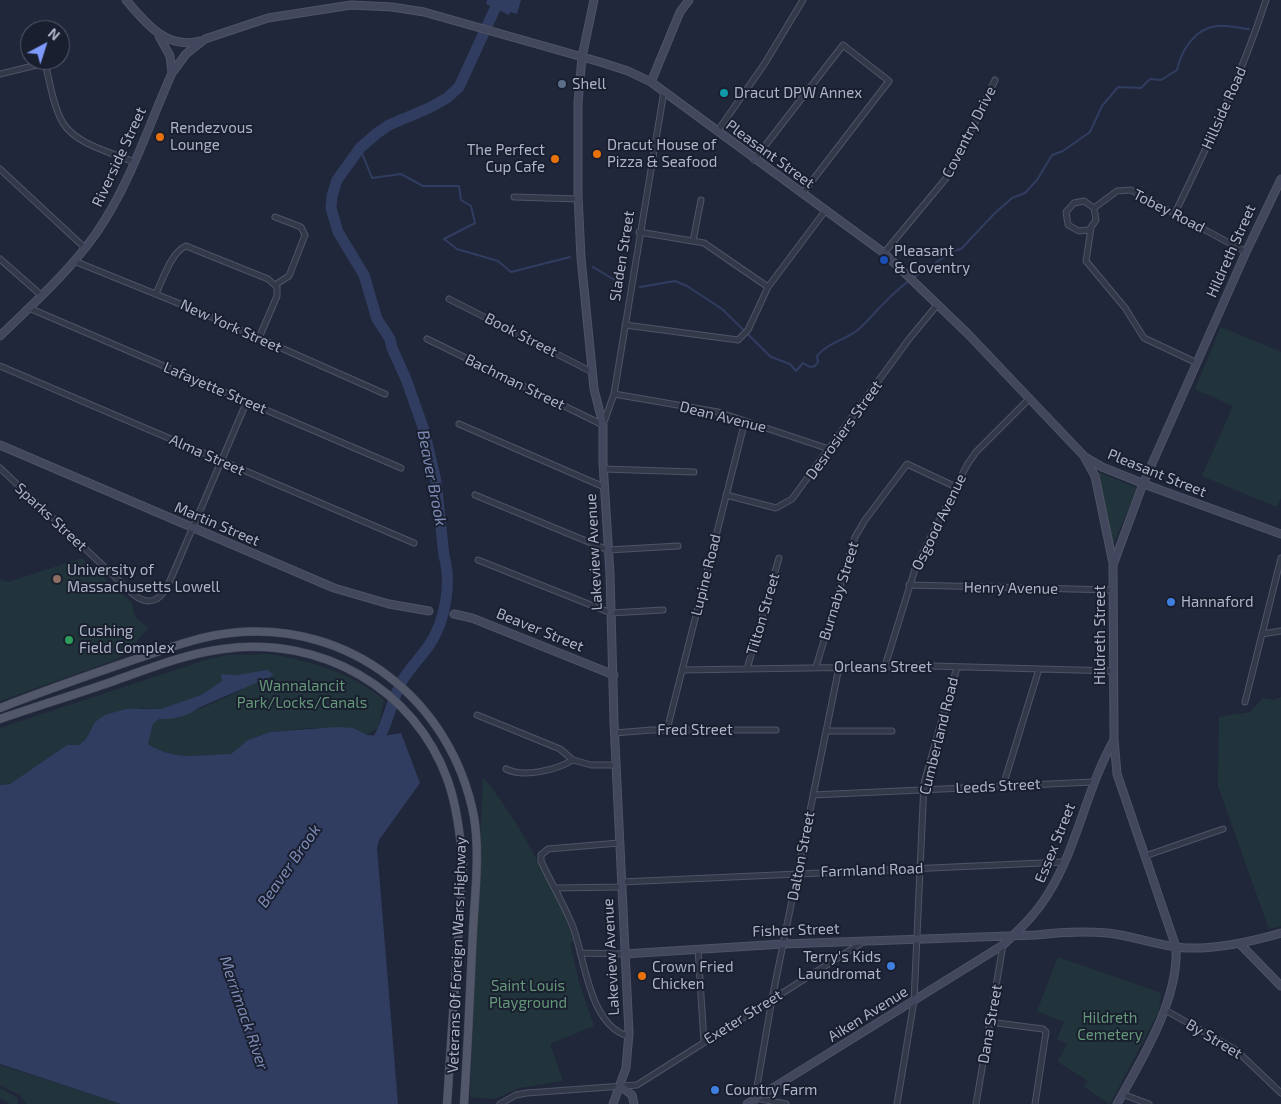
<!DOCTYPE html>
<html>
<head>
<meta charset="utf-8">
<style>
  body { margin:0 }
  #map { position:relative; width:1281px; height:1104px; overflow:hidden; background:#20273a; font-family:"Exo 2",sans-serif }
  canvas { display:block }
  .north { position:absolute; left:20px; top:20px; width:50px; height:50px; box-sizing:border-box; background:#191f2f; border:1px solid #555b6c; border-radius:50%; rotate:40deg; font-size:14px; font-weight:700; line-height:20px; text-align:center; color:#aeb4c7 }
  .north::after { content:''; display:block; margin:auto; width:18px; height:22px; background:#7e9afc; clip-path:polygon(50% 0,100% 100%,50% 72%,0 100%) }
</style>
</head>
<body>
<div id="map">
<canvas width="1281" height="1104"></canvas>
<div class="north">N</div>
</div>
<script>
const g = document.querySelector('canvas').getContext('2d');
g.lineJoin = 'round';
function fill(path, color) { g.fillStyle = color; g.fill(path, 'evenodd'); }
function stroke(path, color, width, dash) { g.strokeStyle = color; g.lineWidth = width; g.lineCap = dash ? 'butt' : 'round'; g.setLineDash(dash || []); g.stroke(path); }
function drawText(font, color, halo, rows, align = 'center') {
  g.font = font + ' "Exo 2",sans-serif'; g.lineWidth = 4; g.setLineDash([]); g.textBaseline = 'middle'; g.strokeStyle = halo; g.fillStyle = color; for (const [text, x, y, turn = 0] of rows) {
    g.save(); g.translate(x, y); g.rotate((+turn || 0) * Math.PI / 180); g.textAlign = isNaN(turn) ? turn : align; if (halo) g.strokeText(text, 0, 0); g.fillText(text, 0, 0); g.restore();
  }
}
fill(new Path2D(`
  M1221 327 1281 352V498L1277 507 1202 476 1233 406 1195 389Z
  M1098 472 1137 488 1114 543 1111 542Z
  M82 558 132 603 135 617 148 628 127 653 115 660 0 701V580L9 582Z
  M269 654C310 661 352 673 384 700L378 728 366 735 353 728H310L270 732 248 740 231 754C199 754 177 762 148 744L153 724 159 719C176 720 226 699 242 689 251 684 259 676 267 670L236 675 222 674V681L201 695 179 703 161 709 143 708 95 722 86 739 79 745H67L10 784 0 785V728L209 659 228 655Z
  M1281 697V926L1269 929 1218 786 1219 717 1250 712 1263 698 1274 700Z
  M483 777C518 820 556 889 574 941L570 943 579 982 594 1026 550 1044 563 1081 520 1088 494 1099 470 1097Z
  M1058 957 1161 993 1159 1011 1110 1104 1084 1087 1088 1081 1058 1062 1067 1044 1057 1039 1064 1022 1037 1011Z
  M0 1065 121 1104H27L20 1095 0 1085Z
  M0 1088 18 1098 17 1104H10L0 1098Z`), '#22343b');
fill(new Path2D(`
  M487 0H521L517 14 510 12 509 15 486 4Z
  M267 670 274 675 198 708C189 716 171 720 159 719L153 724 148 744C176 762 200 754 231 754L248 740 270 732 337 727 353 728 367 735 382 736 401 733 420 783 379 840 377 848 398 1104H121L0 1064V785L10 784 67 745H79L86 739 95 722 105 715 126 709H161L201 695 222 681 221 674 236 675Z`), '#313d60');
stroke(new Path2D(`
  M360 148 372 178 401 174 423 186H459L461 200 471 206 475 223 444 239 457 249 498 261 511 272 570 257
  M593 267 623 285
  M913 278 953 251 961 249 994 214 1012 198 1025 193 1037 180 1052 155 1063 151 1090 132 1102 106 1118 87 1141 88 1150 79 1161 80 1177 70C1181 51 1195 28 1217 26 1227 25 1239 28 1249 29
  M640 287 675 281 687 286 722 309 771 357 790 364 796 371 803 363 810 367 815 366 818 362 817 356C827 343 846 340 859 329 876 313 890 294 909 281`), '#313d60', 2);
stroke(new Path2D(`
  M374 747C388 727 390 703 402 681 410 668 421 657 430 644 445 621 452 583 444 556L436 481 424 430 406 379 392 348 390 339 377 319 364 275 338 232 331 208 332 196 337 180 360 148 376 134 389 125 429 108 447 98 459 87 499 0`), '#313d60', 11);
const street = new Path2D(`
  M0 74 45 63C50 82 53 106 63 123 77 145 111 152 134 162
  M717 132 765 63 803 0
  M754 160 843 45 889 81 802 194
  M0 169 85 248
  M514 197 578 199
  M1094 208 1096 220 1089 230 1079 231 1068 225 1066 212 1074 203 1084 201 1094 208 1117 191 1131 190 1246 252
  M1175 213C1209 143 1242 74 1266 0
  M275 217 301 227 305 235 289 276 275 285
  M1091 228 1086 261 1126 309
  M639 232 704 243 768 287
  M693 241 701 200
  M884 253 952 171 995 80
  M0 259 41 295
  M74 261 200 312 385 394
  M156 293C163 280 171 252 186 246L268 279 277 287V296L259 338
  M449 299 592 372
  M29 308 401 468
  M1127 311 1144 338 1197 363
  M625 325 738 340 748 330 768 287 825 211
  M427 339 603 425 614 394 664 91
  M0 366 414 543
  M614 394 718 412 829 449
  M459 424 604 487
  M0 468 134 595C150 607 161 600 169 583L247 401
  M604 469 694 472
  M475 495 608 550 678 546
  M726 495 776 508 792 499 909 339 938 304
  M478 560 611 613 663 610
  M909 585 1113 590
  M1262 634 1281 631
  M885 666 916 566 967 465 976 452 1029 399
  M816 667 855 537 865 520 907 464 956 487
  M747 669 779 558
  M682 670 932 666 1114 671
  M1245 702 1281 558
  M477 715 560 749 573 760
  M667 730 745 421
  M826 731H892
  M614 733 652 730H776
  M506 769C524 778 556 770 573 760L591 765H616
  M1003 786 1039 669
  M813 795 1093 782
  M619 843 548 849 541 855V861C551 883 564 904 573 927 585 959 589 1025 628 1036
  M1145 856 1223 829
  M621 882 1064 862
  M555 888 621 887
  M698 949 704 1042
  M580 953 624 954
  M1165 1010 1236 1050 1281 1093
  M989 1022 1043 1029 1046 1032 1035 1104
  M1122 1094 1149 1104
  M756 1098 786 1104
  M500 1104 516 1095 527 1093 637 1085 863 942
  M754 1104 772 999 839 667
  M897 1104 914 1001 924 783 957 667
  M976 1104 1003 945`);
const secondary = new Path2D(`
  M126 0C145 22 166 50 199 41
  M594 0 582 57 578 103V195L581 258 594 389 603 425V463L610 574 614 722 629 1033 626 1068 613 1104
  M159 36 170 56 172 72
  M651 82 680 12 689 0
  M0 336C34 303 70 271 97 232 130 184 148 127 172 73L186 54 205 39 268 18 351 5 392 7 424 12 600 62 628 71 651 82 884 253 968 334 1085 457 1102 467 1152 487 1281 534
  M0 445 334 588 389 604 429 611
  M1085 458 1095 476 1113 563
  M454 614 472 618 614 675
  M1240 944 1281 986
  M624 954 783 944 1036 935C1060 932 1083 931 1108 933 1135 936 1160 947 1187 948 1219 949 1250 942 1281 933
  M620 1086 632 1095 634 1104
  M747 1104 1003 945C1020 929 1036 914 1048 894 1078 846 1086 789 1114 740
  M1117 1104C1142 1059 1179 1000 1176 947L1117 774 1114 739 1113 565 1143 484 1246 252 1281 179`);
const primary = new Path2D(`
  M0 708C46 690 92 674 139 658 169 648 200 636 231 633 350 620 452 701 474 817 480 853 475 893 473 930 470 988 468 1046 464 1104
  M0 719C37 706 74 695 111 682 148 669 184 654 223 649 320 635 415 688 448 781 457 807 460 836 463 863L447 1104`);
stroke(street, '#4e5465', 7);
stroke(secondary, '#4e5465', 9);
stroke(primary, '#3d4354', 9);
stroke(street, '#34394a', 5);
stroke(secondary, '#42475d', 7);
stroke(primary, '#52586a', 8);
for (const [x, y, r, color] of [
  [562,84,5,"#5c6f8a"],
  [724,93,5,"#0f9aa8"],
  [160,137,5,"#e8710a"],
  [597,154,5,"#e8710a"],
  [555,159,5,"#e8710a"],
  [884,260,5,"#1a4fb4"],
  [57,579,5,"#8d6e63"],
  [1171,602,5,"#3f7fe0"],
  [69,640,5,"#2e9e5b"],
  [891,966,5,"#3f7fe0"],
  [642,976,5,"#e8710a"],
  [715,1090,5,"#3f7fe0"]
]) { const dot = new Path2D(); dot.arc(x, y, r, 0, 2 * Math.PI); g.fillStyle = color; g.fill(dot); stroke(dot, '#191f2f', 2); }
drawText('15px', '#aeb4c7', '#191f2f', [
  ["Shell",572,84],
  ["Dracut DPW Annex",734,93],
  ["Rendezvous",170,128],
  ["Lounge",170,145],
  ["Dracut House of",607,145],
  ["Pizza & Seafood",607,162],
  ["The Perfect",545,150,"right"],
  ["Cup Cafe",545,167,"right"],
  ["Pleasant",894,251],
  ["& Coventry",894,268],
  ["University of",67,570],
  ["Massachusetts Lowell",67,587],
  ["Hannaford",1181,602],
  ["Cushing",79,631],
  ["Field Complex",79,648],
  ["Terry's Kids",881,957,"right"],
  ["Laundromat",881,974,"right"],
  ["Crown Fried",652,967],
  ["Chicken",652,984],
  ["Country Farm",725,1090]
], 'left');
drawText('15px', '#aeb4c7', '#191f2f', [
  ["Hillside Road",1224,108,-66],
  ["Coventry Drive",969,132,-63],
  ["Pleasant Street",770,154,36],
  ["Riverside Street",119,157,-65],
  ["Tobey Road",1169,211,27],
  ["Hildreth Street",1231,251,-66],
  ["Sladen Street",622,256,-81],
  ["New York Street",231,326,24],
  ["Book Street",521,335,27],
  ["Bachman Street",515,382,26],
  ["Lafayette Street",215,388,23],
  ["Dean Avenue",723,417,14],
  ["Desrosiers Street",844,430,-54],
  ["Alma Street",207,455,24],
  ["Pleasant Street",1157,473,22],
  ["Sparks Street",51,517,43],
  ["Osgood Avenue",939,522,-64],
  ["Martin Street",217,524,23],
  ["Lakeview Avenue",594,552,-93],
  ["Lupine Road",706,575,-76],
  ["Henry Avenue",1011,588,1],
  ["Burnaby Street",839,591,-73],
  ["Tilton Street",763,614,-74],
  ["Beaver Street",540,630,22],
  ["Hildreth Street",1100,635,-90],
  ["Orleans Street",883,667],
  ["Fred Street",695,730],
  ["Cumberland Road",939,736,-76],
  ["Leeds Street",998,786,-3],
  ["Essex Street",1055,843,-68],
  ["Dalton Street",801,856,-79],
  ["Farmland Road",872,870,-2],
  ["Fisher Street",796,930,-2],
  ["Veterans Of Foreign Wars Highway",457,955,-88],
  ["Lakeview Avenue",611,957,-93],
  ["Aiken Avenue",868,1014,-32],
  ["Exeter Street",743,1017,-32],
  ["Dana Street",990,1024,-80],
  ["By Street",1214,1039,31]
]);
drawText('15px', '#659879', '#191f2f', [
  ["Wannalancit",302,686],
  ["Park/Locks/Canals",302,703],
  ["Saint Louis",528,986],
  ["Playground",528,1003],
  ["Hildreth",1110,1018],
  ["Cemetery",1110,1035]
]);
drawText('italic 16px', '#7c8bb5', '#191f2f', [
  ["Beaver Brook",432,478,79],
  ["Beaver Brook",289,866,-55],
  ["Merrimack River",244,1013,71]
]);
</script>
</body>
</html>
